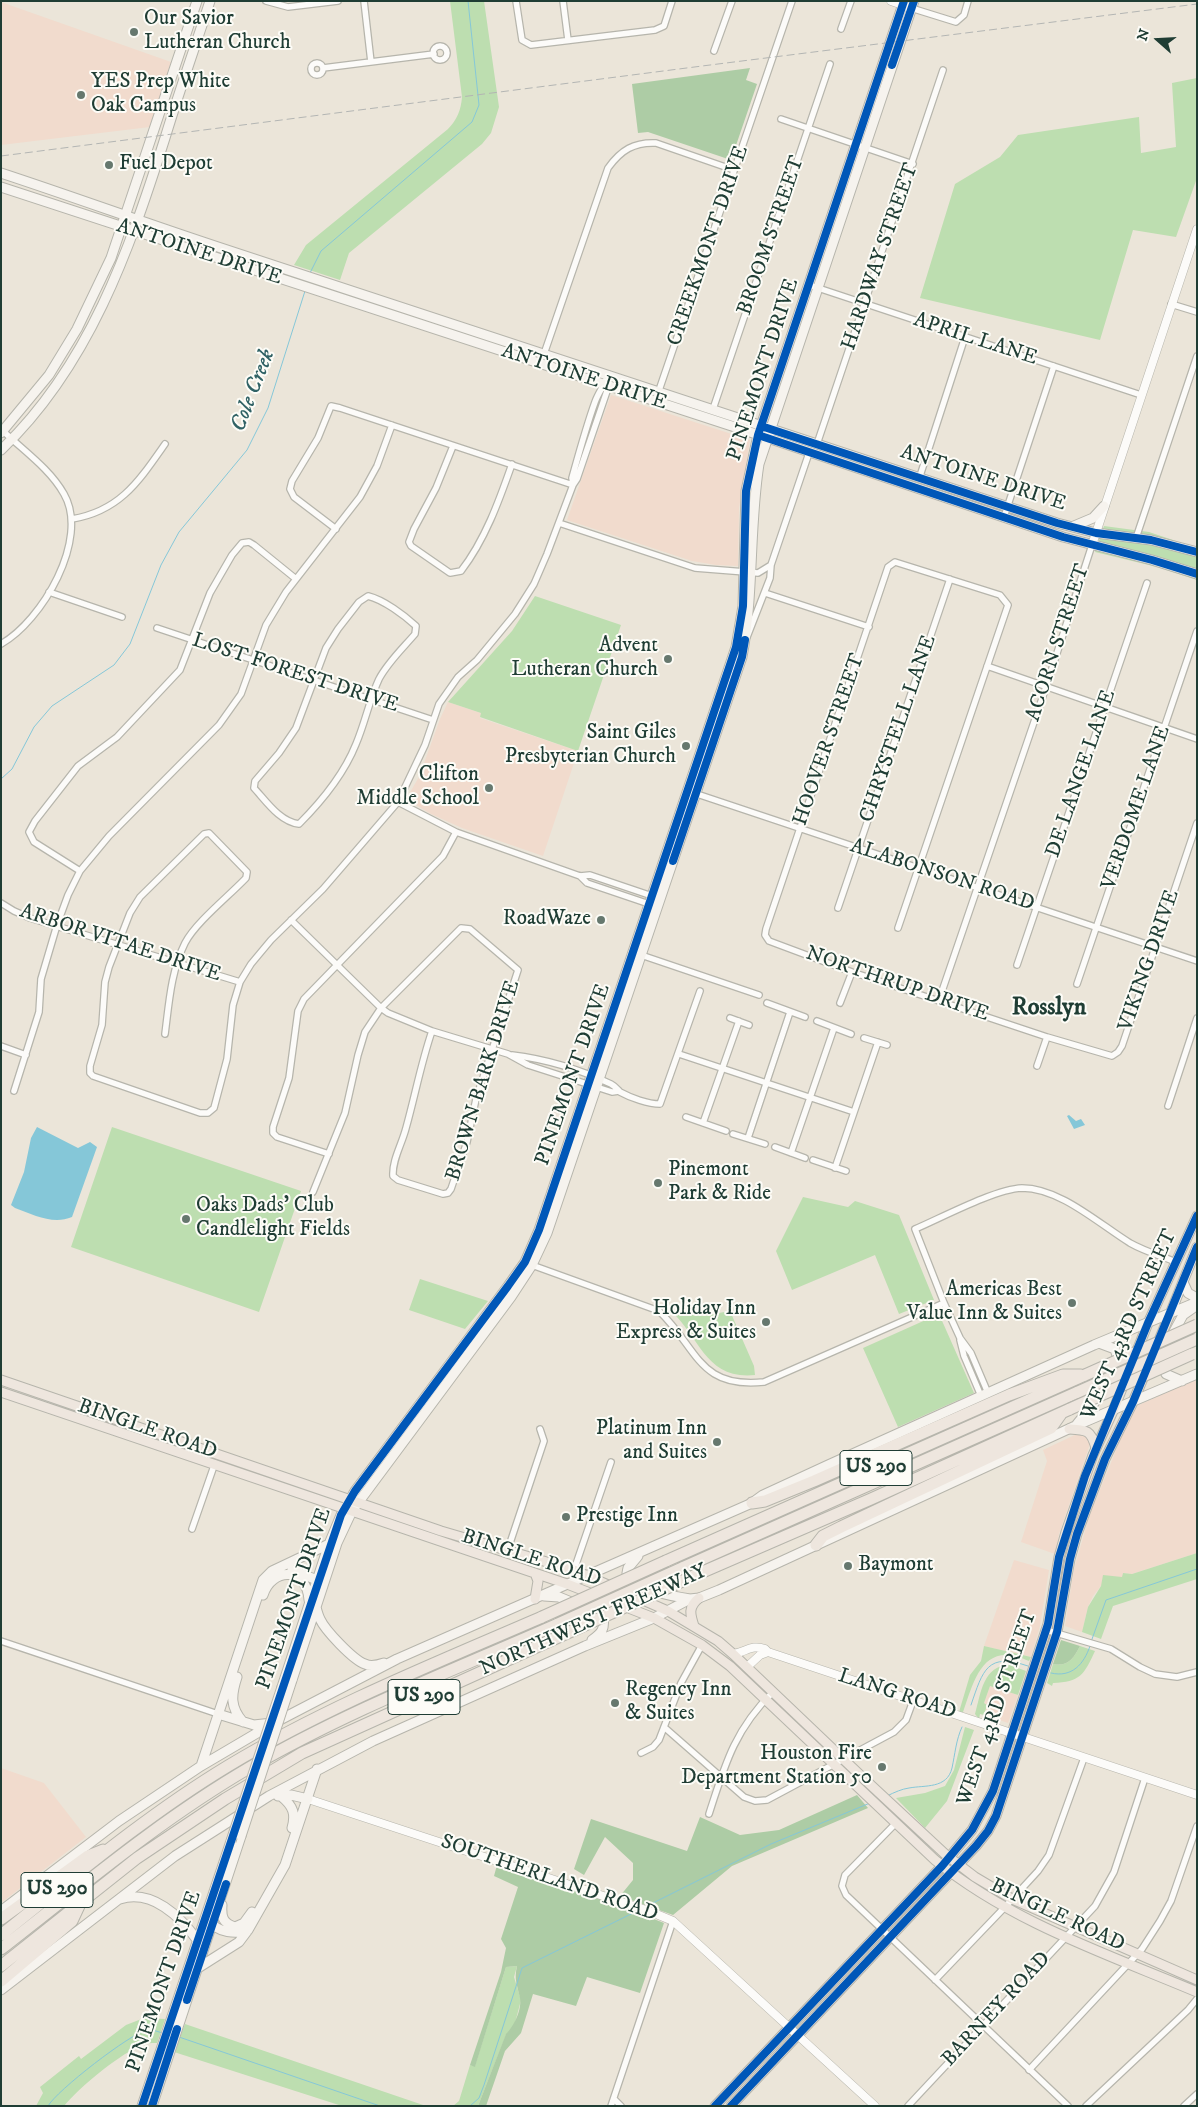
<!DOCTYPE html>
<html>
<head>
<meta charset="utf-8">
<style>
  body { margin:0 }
  #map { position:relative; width:1198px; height:2107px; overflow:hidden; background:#ebe5d9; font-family:"IM FELL DW Pica",serif }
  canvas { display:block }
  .frame { position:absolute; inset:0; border:2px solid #1f3d34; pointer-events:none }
  .north { position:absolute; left:1133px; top:15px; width:50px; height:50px; -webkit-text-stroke:4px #fdfcf7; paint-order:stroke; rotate:289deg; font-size:14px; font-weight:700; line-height:20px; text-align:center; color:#1f3d34 }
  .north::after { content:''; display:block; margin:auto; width:18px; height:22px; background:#1f3d34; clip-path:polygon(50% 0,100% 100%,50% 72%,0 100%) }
</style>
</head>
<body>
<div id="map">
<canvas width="1198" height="2107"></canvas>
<div class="frame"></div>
<div class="north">N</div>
</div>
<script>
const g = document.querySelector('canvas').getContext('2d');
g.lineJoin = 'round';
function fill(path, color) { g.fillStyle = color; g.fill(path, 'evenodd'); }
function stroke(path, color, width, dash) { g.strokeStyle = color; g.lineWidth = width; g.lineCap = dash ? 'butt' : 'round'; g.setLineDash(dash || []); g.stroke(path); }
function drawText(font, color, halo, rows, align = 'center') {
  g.font = font + ' "IM FELL DW Pica",serif'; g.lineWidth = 4; g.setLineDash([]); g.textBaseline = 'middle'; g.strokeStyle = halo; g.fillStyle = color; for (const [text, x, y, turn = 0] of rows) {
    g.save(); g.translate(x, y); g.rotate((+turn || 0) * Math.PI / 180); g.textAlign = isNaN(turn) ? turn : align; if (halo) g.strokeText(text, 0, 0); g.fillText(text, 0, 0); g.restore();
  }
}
fill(new Path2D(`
  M1 2 171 62 150 127 1 145Z
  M611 395 750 440 739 508 738 566 716 565 692 561 567 520Z
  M448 702 481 713 480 718 578 751 543 856 462 828 431 814 406 799 419 777 440 719Z
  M1197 1378V1553L1132 1574 1123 1573 1122 1577 1101 1586 1093 1596 1088 1607 1082 1632 1065 1626 1074 1569 1089 1517 1131 1413 1137 1406Z
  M1079 1433 1087 1435 1090 1444 1059 1534 1055 1554 1021 1542 1047 1461 1043 1450Z
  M1014 1560 1049 1570 1040 1626 1031 1657 984 1646Z
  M990 1686 1018 1695 1008 1723 984 1715 987 1705 984 1703Z
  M1 1768 44 1783 86 1837 1 1903Z`), '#f1dbcd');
fill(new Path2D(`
  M450 1H484L499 107 491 133 482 144 349 253 340 280 294 265 306 245 448 129C457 120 461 110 462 97Z
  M1197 78V178L1176 237 1133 230 1100 340 920 298 955 184 1000 157 1018 135 1139 117 1141 153 1176 147 1172 83Z
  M1104 526 1149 532 1197 548V580L1157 567 1095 552Z
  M535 596 621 625 578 751 480 717 481 713 448 702 512 631Z
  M112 1127 301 1191 259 1312 71 1247Z
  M803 1197 848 1207 855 1201 899 1215 934 1300 899 1314 875 1255 792 1290 776 1251Z
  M420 1279 488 1301 465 1329 409 1310Z
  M730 1311 754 1366 755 1375C706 1380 700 1338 672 1312L702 1316Z
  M939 1314 974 1393 898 1427 863 1348Z
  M1197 1553V1579L1113 1606 1101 1639 1082 1632 1088 1607 1101 1586 1103 1575 1122 1577 1123 1573 1132 1574Z
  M984 1646 1031 1657 1029 1661C984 1640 975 1677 963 1712H959L970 1675 981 1661Z
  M1080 1646 1095 1651C1084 1675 1080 1682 1053 1683L1052 1686 1047 1683 1053 1664C1068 1667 1074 1658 1080 1646Z
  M1010 1665 1026 1671 1018 1695 990 1686 984 1703 987 1705 984 1715 980 1714 979 1719 975 1714C981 1693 983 1665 1010 1665Z
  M965 1727 974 1730 947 1801 925 1828 896 1798 925 1793 945 1786 954 1770Z
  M517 1966 514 1977 521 2000 514 2027 506 2035 478 2106H453L459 2101 470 2065 475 2066 506 1967Z
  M144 2018 165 2019 157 2043C150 2043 144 2043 138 2047 116 2057 79 2088 64 2106H36L43 2093 40 2087 79 2056 81 2059 126 2025Z
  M185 2024 426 2106H342L174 2052Z`), '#bddeb0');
fill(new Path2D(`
  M750 68 746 80 757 84 731 160 648 132 638 133 632 84Z
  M1061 1640 1080 1646C1074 1658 1068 1667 1053 1664Z
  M857 1795 868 1808 732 1866 673 1915 620 1896 633 1880V1863L605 1837 584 1875 574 1869 591 1819 687 1851 700 1817 740 1835 779 1830Z
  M497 1865 613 1903 664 1923 640 1993 587 1977 576 2006 533 1994 521 2033 505 2051 486 2106H478L506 2034C514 2026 522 2010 520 1998 517 1984 514 1980 517 1966L506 1967 475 2067 470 2065 501 1972 506 1948 501 1939 518 1887 494 1876Z`), '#adcca5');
fill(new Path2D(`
  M1069 1115 1076 1121 1081 1119 1085 1125 1074 1129 1067 1116Z
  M37 1127 78 1148 90 1142 97 1147 72 1217C53 1225 34 1215 15 1208L11 1205 24 1172 31 1138Z`), '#85c7d8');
stroke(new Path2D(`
  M310 273 321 251 472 122 479 105 468 1
  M1 779 12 769 34 727 52 706 114 665 130 644 161 565 179 532 247 450 268 408 305 291
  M1091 1642 1106 1600 1197 1569
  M1051 1673C1072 1678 1084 1664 1090 1646
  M971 1705C983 1670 987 1652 1028 1666
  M887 1796C895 1792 902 1789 909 1788 925 1785 947 1789 952 1768 955 1754 956 1740 962 1727
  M647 1906 771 1844 870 1803
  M179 2037 380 2106
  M48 2106C56 2091 131 2033 147 2030 152 2029 158 2032 163 2033
  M470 2106 479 2098 484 2085 522 1968 637 1911`), '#85c7d8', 1);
const minor = new Path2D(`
  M266 1 288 7 338 1
  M364 1 371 62
  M516 1 522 40 531 45 655 30 664 26 672 1
  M563 1 568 40
  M911 8 956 22 964 15 968 1
  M841 29 851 1
  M433 53a7 7 0 1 1 14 0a7 7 0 1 1-14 0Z
  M714 51 732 1
  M311 69a6 6 0 1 1 12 0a6 6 0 1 1-12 0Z
  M323 68 434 54
  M781 119 913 164
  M809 285 1141 395
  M1171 304 1197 312
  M544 354 608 168C621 150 634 142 656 143L734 170
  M655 402 792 1
  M713 409 830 64
  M817 444 943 70
  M453 446 436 488 414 529 409 542 411 546 450 573 461 571C485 540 499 501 512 464
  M919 479 965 337
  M573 485 572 478C579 453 586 427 595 402 599 391 605 385 608 374
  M1004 517 1054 366
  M72 519C120 511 139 481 165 444
  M559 523 695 568 758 573 771 565 809 453
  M336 529 294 497 290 489 292 481 318 438 331 406 340 408 573 485
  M1136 538 1197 356
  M49 592 122 617
  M765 593 869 627
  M368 596C384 600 404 615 416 626L415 634C403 648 388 662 379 679 370 698 365 723 356 744 344 774 322 801 299 824 280 822 266 801 254 788L255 781 279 753 296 728 326 648 338 629 359 602Z
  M157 628 433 720
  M747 637 770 578 771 565
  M1 644C42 621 90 539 64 494 50 469 24 451 3 431
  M987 666 1197 739
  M694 793 1197 961
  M398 802 456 832 580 876 590 875 655 897
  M80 871 34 842 29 832 35 821 78 766 117 737 180 670 210 593 232 555 242 543 249 542 254 545 296 579
  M580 876 587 883 652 905
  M1 903 14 911 30 918 240 982
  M838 908 950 579
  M291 920 381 1008 388 1013 432 1031 508 1054 528 1065 612 1092 619 1091
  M898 928 1008 605 1000 595 895 562 888 567 766 929 765 935 769 941 852 972 1047 1037 1112 1056 1118 1052 1122 1046 1197 823
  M641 955 759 995
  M1017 965 1147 583
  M1077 984 1197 631
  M939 1000 1046 687 1092 545
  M767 1003 805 1017
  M840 1003 852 972
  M730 1018 749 1025
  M817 1021 851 1034
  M165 1034C169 1003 171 971 185 943 196 922 229 896 246 878L247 872 209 833 204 834 140 897 130 913 109 967 105 982 102 1025 90 1066V1073L93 1076 200 1113H208L214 1108 227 1059 233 1005 240 982 251 964 271 940 323 889 398 802 425 745 439 704 458 677 477 660 515 614 534 584 547 554 573 485 577 479 607 391 605 386
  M864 1038 887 1045
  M1 1046 26 1055
  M679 1054 854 1112
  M512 1055C545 1059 581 1070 611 1084 615 1086 617 1089 620 1092 631 1098 648 1104 660 1104L700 991
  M1037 1066 1047 1037
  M14 1091 39 1012 41 979 57 925 68 895 80 871 109 836 219 725 241 694 266 625 286 592 360 497 377 466 392 425
  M1168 1106 1197 1018
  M686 1117 726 1131
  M703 1123 739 1021
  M733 1134 765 1144
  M748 1138 790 1012
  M775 1147 805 1158
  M791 1153 834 1028
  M329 1154 277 1137 273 1133V1127L289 1078 298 1011 304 999 443 856 456 832
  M813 1160 846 1171
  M835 1168 878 1042
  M313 1192 345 1113 358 1055 365 1032 381 1008 461 928 470 929 518 970 476 1099 467 1142 451 1189 448 1193 443 1194 398 1180 393 1176C392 1160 402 1144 406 1128 415 1096 421 1063 432 1031
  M529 1264 659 1311C698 1348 698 1389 764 1382L944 1303
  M960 1340 964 1356 981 1396
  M988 1393 971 1353 960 1338 944 1303 915 1229C941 1218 995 1189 1022 1188 1060 1188 1099 1224 1130 1243 1144 1251 1161 1256 1176 1262
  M192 1529 215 1463
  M508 1549 544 1441 540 1429
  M574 1570 611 1462
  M1046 1630 1111 1649 1140 1667 1155 1674 1177 1677 1197 1672
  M1 1641 218 1714
  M664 1727 744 1797 755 1801 767 1800 894 1732 906 1720 913 1701
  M641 1753 653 1747 659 1740 681 1683 702 1645
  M709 1814C725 1764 735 1729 773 1692
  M896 1823 845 1875 842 1886 846 1895 1068 2106
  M935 1980 1004 1908 1038 1871 1049 1855 1084 1758
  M1029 2070 1142 1949 1160 1921 1171 1901 1197 1826
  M614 2099 621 2106
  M611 2106 673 1921
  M908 2106 1095 1906 1114 1872 1145 1778
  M1086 2106 1188 2010 1197 1999
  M1184 2106 1197 2094`);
const tertiary = new Path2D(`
  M891 1 911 8
  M1092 545 1197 229
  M733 1654C746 1652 752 1644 765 1649L768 1652
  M747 1667 760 1655 768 1652 1197 1795
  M308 1799 649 1911 673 1921 875 2106`);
const secondary = new Path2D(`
  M1 173C74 197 145 223 218 247 498 337 777 431 1057 523L1096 533 1151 540 1197 552
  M1 187 744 430 1063 537 1152 560 1197 574
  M1 433 49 375 77 329 111 258 197 1
  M1 450C89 366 129 251 165 138 179 92 195 47 210 1
  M1074 526 1093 518 1104 506
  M1183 1282 1188 1293 1197 1298
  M1170 1314 1197 1247
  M1148 1323 1197 1216
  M1170 1339 1183 1315 1193 1308
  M1099 1343 1115 1349 1118 1359 1110 1380
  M1161 1363 1166 1374 1182 1381
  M1077 1424 1099 1397
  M638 1556 628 1568 627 1573C637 1590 671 1596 690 1599
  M292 1570 322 1582
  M263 1595C272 1567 307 1567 309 1600
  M544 1596 559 1597 600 1614 603 1617C605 1629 602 1633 592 1640
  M316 1607C317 1611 318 1615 320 1619 325 1630 353 1660 365 1664 371 1667 378 1665 384 1663
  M237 1677C231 1695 230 1707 243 1722
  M292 1680 337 1543 352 1511 511 1297 532 1265 547 1233 742 657C754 593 749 528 759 464L914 1
  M282 1687 329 1544 341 1515 355 1491 508 1286 525 1262 539 1230 736 647 743 606 746 491 758 435 904 1
  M218 1714 254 1725 272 1723
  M201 1766 263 1580 272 1571 329 1544
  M278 1796 291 1795 308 1799
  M282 1797C293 1806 296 1814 292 1828
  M120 1899C152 1889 180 1916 198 1941
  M222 1905C221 1917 223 1923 235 1927L244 1923 252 1912
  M1 1911 119 1821 201 1766 274 1723 397 1659 752 1503 763 1495 828 1465 1094 1345 1197 1302
  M210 1921C217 1933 237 1934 248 1930
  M198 1968 239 1942 248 1930 285 1865 317 1769
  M1 1990 175 1856 269 1796 373 1741 585 1646 654 1618 690 1599 699 1598 719 1590 1075 1426 1197 1374
  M142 2106 231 1841
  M152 2106 241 1836`);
const primary = new Path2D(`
  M1 1380 441 1531 574 1570 668 1611 718 1641 733 1654 860 1775 945 1854 975 1877 1012 1899 1197 1980
  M1 1392 567 1584 654 1618 702 1645 730 1666 935 1860C1011 1922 1107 1954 1197 1992
  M1069 1429C1087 1430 1091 1430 1096 1448
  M535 1599 538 1581 535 1573
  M694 1626C690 1614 688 1607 699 1598
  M715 2106 942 1866 972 1830 993 1791 1048 1624 1059 1557 1066 1532 1093 1455 1113 1411 1148 1323
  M731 2106 976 1846 988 1831 996 1816 1057 1632 1070 1559 1077 1534 1105 1459 1133 1402 1170 1314`);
const motorway = new Path2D(`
  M752 1503 765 1501 814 1481 1009 1395 1063 1375H1081
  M816 1545 823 1536 841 1527 1051 1428 1061 1414
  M666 1561 1085 1375
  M682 1568 1078 1392
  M698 1574 871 1499 1070 1409
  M1 1919 88 1856 103 1850
  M1 1935C75 1876 147 1815 228 1766 328 1706 436 1663 542 1617
  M1 1949C82 1886 160 1820 249 1768 347 1711 454 1670 558 1624
  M1 1966 137 1858 225 1799 302 1753 574 1630
  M1 1981 72 1921 79 1906`);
stroke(minor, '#b6b5ac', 8);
stroke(tertiary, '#b6b5ac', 9);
stroke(secondary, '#b6b5ac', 11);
stroke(primary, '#b6b5ac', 11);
stroke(motorway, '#b6b5ac', 13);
stroke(minor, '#fcfbf9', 5.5);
stroke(tertiary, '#fcfbf9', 8);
stroke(secondary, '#f6f3ee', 9);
stroke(primary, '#eee6de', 9);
stroke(motorway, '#eee6de', 11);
stroke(new Path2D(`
  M1 156 710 65 1197 4`), '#b3b5b3', 1, [8, 4]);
const secondaryBridge = new Path2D(`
  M241 1836 292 1680
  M231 1841 282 1687`);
const motorwayBridge = new Path2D(`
  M1085 1375 1197 1325
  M1078 1392 1197 1339
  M1070 1409 1192 1354
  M542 1617 666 1561
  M558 1624 682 1568
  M574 1630 698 1574`);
stroke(secondaryBridge, '#b6b5ac', 11, []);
stroke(motorwayBridge, '#b6b5ac', 13, []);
stroke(secondaryBridge, '#f6f3ee', 9);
stroke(motorwayBridge, '#eee6de', 11);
stroke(new Path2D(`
  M892 65 914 1
  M761 426 1057 523 1096 533 1151 540 1197 552
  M758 435 1063 537 1152 560 1197 574
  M673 861 742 657 745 640
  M187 2000 226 1884
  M142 2106 341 1515 355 1491 508 1286 525 1262 539 1230 736 647 743 606 746 491 758 435 904 1
  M152 2106 177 2029
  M715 2106 942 1866 972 1830 993 1791 1048 1624 1059 1557 1085 1476 1148 1323 1197 1216
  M731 2106 976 1846 988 1831 996 1816 1057 1632 1070 1559 1077 1534 1105 1459 1133 1402 1197 1247`), '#0057b8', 8);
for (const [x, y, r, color] of [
  [134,32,5,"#66786e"],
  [81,95,5,"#66786e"],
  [109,165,5,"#66786e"],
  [668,659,5,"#66786e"],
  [686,746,5,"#66786e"],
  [489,788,5,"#66786e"],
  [601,920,5,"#66786e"],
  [658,1183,5,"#66786e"],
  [186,1219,5,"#66786e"],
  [1072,1303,5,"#66786e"],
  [766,1322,5,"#66786e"],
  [717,1442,5,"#66786e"],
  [566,1517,5,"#66786e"],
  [848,1566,5,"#66786e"],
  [615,1703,5,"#66786e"],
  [882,1767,5,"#66786e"]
]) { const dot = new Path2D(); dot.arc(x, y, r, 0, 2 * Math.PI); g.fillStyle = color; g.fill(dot); stroke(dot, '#fdfcf7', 2); }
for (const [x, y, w] of [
  [876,1468,72],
  [424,1697,72],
  [57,1890,72]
]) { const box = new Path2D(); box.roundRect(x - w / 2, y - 17.5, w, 35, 4); g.fillStyle = '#fdfcf7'; g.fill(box); stroke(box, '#1f3d34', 1); }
drawText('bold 20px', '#1f3d34', null, [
  ["US 290",876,1468],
  ["US 290",424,1697],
  ["US 290",57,1890]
]);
drawText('21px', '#1f3d34', '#fdfcf7', [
  ["Our Savior",144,20],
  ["Lutheran Church",144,44],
  ["YES Prep White",91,83],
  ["Oak Campus",91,107],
  ["Fuel Depot",119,165],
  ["Advent",658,647,"right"],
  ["Lutheran Church",658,671,"right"],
  ["Saint Giles",676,734,"right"],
  ["Presbyterian Church",676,758,"right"],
  ["Clifton",479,776,"right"],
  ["Middle School",479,800,"right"],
  ["RoadWaze",591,920,"right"],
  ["Pinemont",668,1171],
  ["Park & Ride",668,1195],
  ["Oaks Dads' Club",196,1207],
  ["Candlelight Fields",196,1231],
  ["Americas Best",1062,1291,"right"],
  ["Value Inn & Suites",1062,1315,"right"],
  ["Holiday Inn",756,1310,"right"],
  ["Express & Suites",756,1334,"right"],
  ["Platinum Inn",707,1430,"right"],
  ["and Suites",707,1454,"right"],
  ["Prestige Inn",576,1517],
  ["Baymont",858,1566],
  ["Regency Inn",625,1691],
  ["& Suites",625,1715],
  ["Houston Fire",872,1755,"right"],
  ["Department Station 50",872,1779,"right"]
], 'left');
drawText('21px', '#1f3d34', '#fdfcf7', [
  ["BROOM STREET",772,236,-71],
  ["CREEKMONT DRIVE",709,246,-71],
  ["ANTOINE DRIVE",199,253,18],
  ["HARDWAY STREET",881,257,-71],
  ["APRIL LANE",975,340,18],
  ["PINEMONT DRIVE",764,370,-72],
  ["ANTOINE DRIVE",584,378,18],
  ["ANTOINE DRIVE",983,479,18],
  ["ACORN STREET",1059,643,-72],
  ["LOST FOREST DRIVE",295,674,18],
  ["CHRYSTELL LANE",899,729,-71],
  ["HOOVER STREET",830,740,-71],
  ["DE LANGE LANE",1082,774,-71],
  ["VERDOME LANE",1137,808,-71],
  ["ALABONSON ROAD",942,876,18],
  ["ARBOR VITAE DRIVE",120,944,18],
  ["VIKING DRIVE",1150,961,-71],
  ["NORTHRUP DRIVE",897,985,19],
  ["PINEMONT DRIVE",574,1075,-71],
  ["BROWN BARK DRIVE",484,1081,-73],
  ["WEST 43RD STREET",1130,1325,-66],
  ["BINGLE ROAD",147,1430,19],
  ["BINGLE ROAD",531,1559,18],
  ["PINEMONT DRIVE",295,1599,-71],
  ["NORTHWEST FREEWAY",594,1621,-24],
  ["LANG ROAD",897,1695,18],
  ["WEST 43RD STREET",998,1708,-71],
  ["SOUTHERLAND ROAD",549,1879,19],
  ["BINGLE ROAD",1057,1916,25],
  ["PINEMONT DRIVE",165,1982,-71],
  ["BARNEY ROAD",997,2010,-47]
]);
drawText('italic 22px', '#306265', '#fdfcf7', [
  ["Cole Creek",254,391,-69]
]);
drawText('bold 24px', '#1f3d34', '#fdfcf7', [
  ["Rosslyn",1049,1009]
]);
</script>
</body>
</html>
